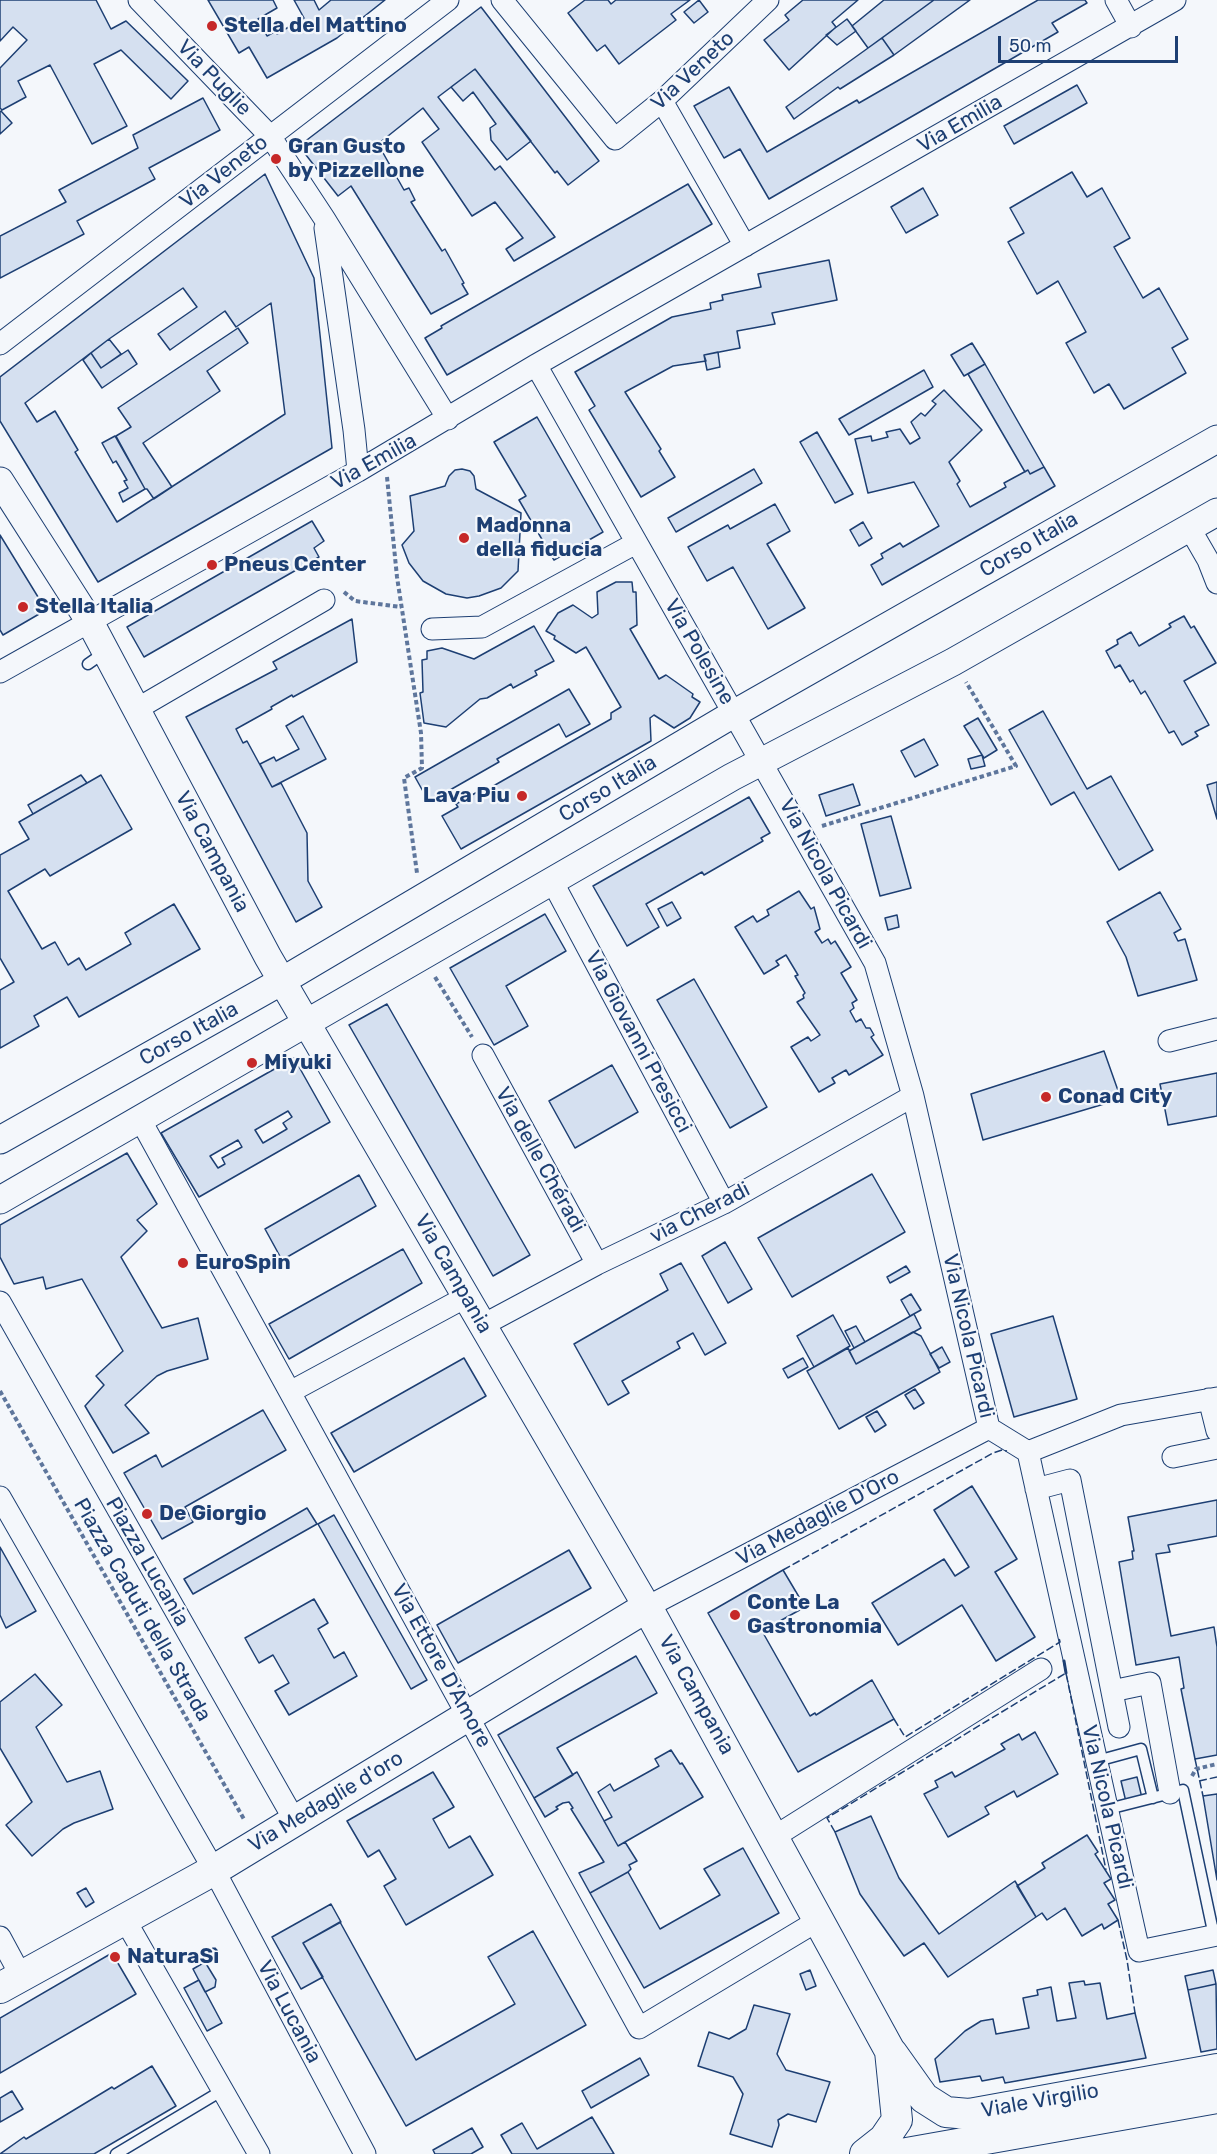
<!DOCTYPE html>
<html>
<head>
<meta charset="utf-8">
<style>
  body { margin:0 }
  #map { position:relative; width:1217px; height:2154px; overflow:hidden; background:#f4f7fb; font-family:Rubik,sans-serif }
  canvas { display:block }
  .scale { position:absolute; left:998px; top:36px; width:180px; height:27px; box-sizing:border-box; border:3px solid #1d3f73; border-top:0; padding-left:8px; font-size:18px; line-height:21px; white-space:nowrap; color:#1d3f73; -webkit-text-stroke:4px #f4f7fb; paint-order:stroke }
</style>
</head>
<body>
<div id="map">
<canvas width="1217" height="2154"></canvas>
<div class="scale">50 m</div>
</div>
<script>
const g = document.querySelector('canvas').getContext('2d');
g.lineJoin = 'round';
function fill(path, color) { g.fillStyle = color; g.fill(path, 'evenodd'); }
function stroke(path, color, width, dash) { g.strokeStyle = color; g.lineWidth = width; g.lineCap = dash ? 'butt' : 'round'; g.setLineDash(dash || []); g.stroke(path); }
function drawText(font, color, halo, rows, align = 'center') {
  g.font = font + ' Rubik,sans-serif'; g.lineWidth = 4.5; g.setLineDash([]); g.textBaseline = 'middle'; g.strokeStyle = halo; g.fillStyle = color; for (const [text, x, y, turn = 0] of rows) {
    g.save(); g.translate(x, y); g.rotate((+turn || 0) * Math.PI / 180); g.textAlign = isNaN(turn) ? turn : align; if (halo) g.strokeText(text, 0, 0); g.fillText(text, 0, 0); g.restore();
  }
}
const building = new Path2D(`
  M0 0H96L111 29 126 21 188 81 171 99 121 50 94 64 127 126 92 144 50 65 18 81 26 97 2 110 0 108V68L27 40 13 27 0 41Z
  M208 0H273L277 8 258 19 267 36 276 31 277 34 304 18 294 0H314L319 10 331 0H385L337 38 267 78 249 47 239 53Z
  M585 0H608L611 4 616 0H690L671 14 676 20 619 64 605 45 597 51 568 13Z
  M699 0 708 12 694 23 684 12Z
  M803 0H858L832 22 836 27 789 70 764 40 789 20 785 15Z
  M884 0H934L868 48 852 26Z
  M934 0H970L894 55 882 38Z
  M1038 0H1085L1087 3 1052 23 1058 32 769 199 740 149 724 158 694 106 729 87 767 152 857 100 859 103Z
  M481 7 599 161 568 185 557 171 555 173 475 69 438 97 495 170 500 166 555 237 514 261 506 249 523 238 495 202 472 216 422 142 439 129 423 108 378 144 404 190 409 188 415 200 411 202 442 251 445 249 464 283 462 284 468 294 431 314 351 186 338 196 299 146Z
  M847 19 856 31 837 45 826 35Z
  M882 38 894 55 840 89 838 87 794 119 786 107Z
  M475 69 531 141 507 160 491 140 490 128 496 124 473 92 463 101 451 87Z
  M1077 85 1087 103 1014 144 1004 126Z
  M203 98 220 130 149 168 155 179 77 221 84 234 0 278V236L66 202 59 190 138 148 133 135Z
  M1 111 12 123 0 134V112Z
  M1072 172 1087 197 1102 188 1130 238 1114 247 1143 298 1159 288 1188 339 1172 348 1186 373 1124 409 1109 384 1094 393 1066 343 1086 332 1058 281 1037 294 1008 242 1024 233 1010 208Z
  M265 174 314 278 332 448 98 582 0 421V377ZM183 288 197 307 158 334 170 350 225 311 236 327 271 303 285 414 117 522 75 452 78 450 55 411 37 422 25 403 109 339Z
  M688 184 712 224 447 375 425 338 442 328 441 326Z
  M923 188 938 215 906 233 891 207Z
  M829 260 837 300 772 313 775 324 737 331 740 348 704 355 706 361 673 366 625 392 661 449 659 451 675 477 641 497 589 410 595 406 575 372 672 317 711 309 710 303 723 300 722 295 761 287 758 274Z
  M238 328 248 343 207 371 220 391 143 443 172 487 154 499 147 489H145L116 436 131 427 118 408Z
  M109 339 121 354 101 368 91 353Z
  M972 343 985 364 964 376 951 355Z
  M128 350 137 364 102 388 83 360 91 353 101 368Z
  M718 352 720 367 707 370 704 355Z
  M985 364 1044 467 1030 474 1028 470 1025 472 968 374Z
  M924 370 933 387 849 435 839 419Z
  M944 390 982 430 949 462 960 481 957 484 970 507 1006 487 1004 483 1028 470 1030 474 1044 467 1055 486 882 585 871 565 883 558 881 554 900 543 903 547 939 526 914 482 868 493 855 439 871 436 872 441 888 437 886 432 900 429 910 444 920 438 911 422 921 413 925 416 936 404 932 401Z
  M537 417 603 532 554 560 519 500 526 496 494 442Z
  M817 432 853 494 835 503 800 442Z
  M115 436 145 489 123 502 119 493 128 488 124 481 127 480 116 461 113 463 102 443Z
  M462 469 470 471 474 476 476 489 521 513 518 571 501 588 479 596 467 598 446 594 423 581 409 563 402 545 414 531 410 496 445 486 449 476 455 470Z
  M754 469 762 483 676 532 668 518Z
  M775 504 790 531 767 544 805 608 768 629 733 567 707 581 688 547 728 525 730 529Z
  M312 521 324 541 314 548 319 557 144 657 127 627Z
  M863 522 872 538 859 546 850 530Z
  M0 535 46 610 3 635 0 630Z
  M616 582H632L633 592H636L637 625 630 629 659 679 666 675 693 694 692 697 700 702 690 718 674 728 654 715 650 718 651 741 461 849 442 816 458 807 456 804 479 791 481 793 611 719V713L621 707 586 647 576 653 554 639 555 636 546 631 558 613 573 605 592 618 598 614 597 592Z
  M1184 616 1191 628 1194 626 1216 663 1184 681 1209 725 1195 732 1198 736 1182 745 1174 731 1169 733 1145 691 1141 694 1133 680 1130 682 1120 665 1115 668 1106 651 1118 644 1117 640 1131 632 1139 646 1171 627 1169 624Z
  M352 619 357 662 293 697 292 695 271 707 272 709 236 729 243 743 247 741 272 787 281 783 307 833 308 881 322 907 296 922 186 717 277 669 273 662Z
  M534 626 554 661 535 671 537 675 513 688 511 684 487 698 480 699 446 727 424 723 420 693 423 692 422 660 427 659V651L442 648 474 659Z
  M569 689 590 724 566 737 559 724 497 759 499 762 429 802 415 777Z
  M1043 711 1087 789 1111 776 1153 850 1119 870 1074 792 1051 805 1009 730Z
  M303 716 326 759 272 787 260 764 274 757 276 761 299 749 286 726Z
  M978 718 997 750 984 758 964 726Z
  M924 739 938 765 915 777 901 751Z
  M982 755 985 766 971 769 968 759Z
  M81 775 87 783 33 814 28 805Z
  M101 775 132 829 50 876 45 869 8 891 42 949 55 942 68 965 79 958 86 970 131 944 125 933 174 904 200 949 79 1017 67 997 34 1016 39 1026 0 1048V990L14 982 0 958V855L29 839 19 822Z
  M1217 782V819L1207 785Z
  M853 784 860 805 826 816 819 795Z
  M749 797 770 833 761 838 763 841 704 875 702 872 646 904 659 927 627 946 593 886Z
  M891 816 911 888 880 896 861 824Z
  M799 891 811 909 814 907 820 929 815 932 822 943 828 939 831 944 835 941 851 967 841 973 857 1000 852 1003 854 1008 850 1011 856 1022 861 1019 866 1028H870L874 1035 871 1037 883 1055 849 1075 846 1070 832 1078 835 1083 819 1092 791 1047 808 1037 811 1041 820 1035 797 1002 804 998 803 995 805 993 795 976 798 975 786 955 776 961 779 965 764 974 735 927 753 916 757 922 769 915 767 910Z
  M1160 892 1181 929 1174 933 1178 941 1185 939 1197 980 1138 996 1126 957 1107 922Z
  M672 902 681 918 667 926 658 909Z
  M545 914 566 951 506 986 528 1026 494 1045 450 968Z
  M897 915 899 927 888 930 885 918Z
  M694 979 767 1107 730 1128 657 1000Z
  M387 1004 530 1255 493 1276 349 1025Z
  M1104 1051 1121 1099 983 1140 971 1094Z
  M294 1058 330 1122 199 1197 161 1133ZM288 1111 292 1117 283 1123 287 1129 263 1143 255 1130ZM238 1140 242 1147 222 1158 225 1164 218 1168 210 1156Z
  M612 1065 638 1112 575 1148 549 1101Z
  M1217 1073V1116L1168 1125 1160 1084Z
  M127 1153 157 1204 137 1220 147 1231 121 1257 162 1328 198 1318 208 1359 167 1371 157 1376 125 1405 149 1433 113 1453 85 1406 104 1385 96 1376 123 1351 82 1279 46 1289 43 1277 14 1284 0 1257V1225Z
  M872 1174 905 1232 792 1297 758 1238Z
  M359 1175 376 1206 282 1260 265 1229Z
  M725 1242 752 1289 728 1303 702 1256Z
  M403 1249 422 1283 289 1359 269 1324Z
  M681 1263 726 1343 705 1355 693 1333 677 1342 680 1348 622 1381 629 1393 608 1405 574 1344 668 1290 660 1274Z
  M906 1266 910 1272 890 1283 887 1277Z
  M911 1294 921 1310 910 1316 901 1300Z
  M914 1314 921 1328 856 1364 849 1351Z
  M833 1315 850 1346 814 1367 797 1336Z
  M1053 1316 1077 1399 1014 1417 991 1334Z
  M856 1326 865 1342 854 1348 845 1331Z
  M913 1332 921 1336 940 1372 839 1429 807 1371 848 1348 856 1364Z
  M942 1347 950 1362 939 1368 930 1354Z
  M464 1358 486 1396 354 1472 331 1433Z
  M803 1358 808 1367 788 1378 783 1369Z
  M915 1389 924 1403 914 1409 905 1395Z
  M263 1410 286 1450 185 1507 193 1522 162 1539 124 1473 156 1455 162 1467Z
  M877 1411 886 1425 875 1432 866 1417Z
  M972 1486 1017 1559 995 1572 1035 1637 996 1661 962 1605 898 1645 872 1603 944 1559 955 1576 969 1567 934 1510Z
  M1217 1500V1536L1168 1545 1170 1552 1156 1554 1171 1636 1214 1627 1217 1647V1755L1195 1759 1181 1689 1184 1688 1179 1657 1136 1665 1119 1562 1133 1559 1132 1551H1134L1128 1517Z
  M307 1508 317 1524 193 1594 184 1579Z
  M334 1515 427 1680 411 1689 318 1524Z
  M0 1547 36 1611 6 1628 0 1615Z
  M569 1550 591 1588 458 1663 437 1625Z
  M783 1570 805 1607 762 1631 810 1716 815 1713 816 1715 872 1680 894 1719 798 1772 708 1613Z
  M314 1599 328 1623 318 1629 334 1658 344 1652 357 1676 289 1715 275 1691 289 1683 273 1655 259 1663 245 1638Z
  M636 1656 657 1693 557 1748 573 1775 534 1798 498 1735Z
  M35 1674 62 1705 36 1727 67 1782 100 1771 113 1809 74 1823 63 1829 32 1856 6 1825 32 1802 0 1748V1702Z
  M1035 1732 1058 1774 1017 1797 1014 1791 985 1807 989 1814 948 1837 924 1794 938 1787 935 1781 952 1772 955 1777 1005 1749 1001 1744 1019 1734 1022 1740Z
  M671 1750 680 1764 682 1763 703 1797 618 1846 604 1821 612 1817 598 1792 610 1784 614 1791 659 1766 655 1759Z
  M433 1772 454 1807 433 1819 449 1848 470 1836 493 1875 406 1925 384 1886 396 1879 379 1850 368 1857 347 1821Z
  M577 1772 618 1846 625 1842 637 1861 629 1865 631 1869 628 1872 590 1893 579 1873 604 1862 571 1809 573 1808 569 1802 563 1803 556 1807 558 1809 545 1817 534 1798Z
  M1137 1777 1142 1798 1126 1802 1121 1781Z
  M1217 1794V1880L1203 1796Z
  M871 1816 899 1878 939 1934 1015 1881 1036 1917 948 1977 924 1943 904 1956 860 1894 835 1832Z
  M1087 1835 1098 1852 1095 1854 1111 1879 1104 1883 1115 1900 1108 1904 1118 1920 1104 1929 1102 1924 1082 1936 1065 1908 1047 1920 1042 1913 1036 1917 1017 1886 1045 1868 1042 1863Z
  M743 1848 779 1913 644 1988 590 1893 628 1872 660 1929 720 1895 704 1869Z
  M86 1888 94 1902 86 1907 77 1893Z
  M331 1904 341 1922 303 1943 323 1977 301 1989 272 1937Z
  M340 1922 416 2060 515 2004 488 1957 533 1931 586 2025 406 2126 303 1943Z
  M112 1953 136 1994 0 2073V2018Z
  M205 1962 216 1980 215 1987 205 1992 193 1969Z
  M810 1970 816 1986 806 1990 800 1974Z
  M1213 1970 1216 1984 1188 1990 1185 1976Z
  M199 1980 222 2023 207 2031 184 1988Z
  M1084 1981 1085 1985 1100 1983 1107 2019 1135 2013 1146 2058 1005 2083 1003 2077 982 2081 980 2076 940 2082 935 2059 965 2031 981 2021 993 2019 996 2034 1029 2028 1023 1998 1038 1995 1037 1990 1051 1987 1057 2021 1076 2018 1069 1983Z
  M1216 1984 1217 2049 1201 2052 1188 1990Z
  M754 2005 790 2014 777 2054 786 2070 830 2082 816 2122 788 2114 778 2120 779 2125 772 2147 730 2134 743 2094 733 2077 698 2066 709 2032 729 2039 746 2029Z
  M640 2058 649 2075 591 2108 582 2091Z
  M152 2066 176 2106 94 2154H0L24 2137 26 2139 112 2087 114 2089Z
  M12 2091 23 2109 0 2122V2098Z
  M592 2117 614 2154H512L501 2135 522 2123 537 2149Z
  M472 2128 483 2147 471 2154H435L433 2150Z`);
fill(building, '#d5e0f0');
stroke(building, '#1d3f73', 1.5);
const service = new Path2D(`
  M88 664 105 652
  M1097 1761 1141 1749 1153 1798
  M1108 1809 1183 1790 1214 1936
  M116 2154 223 2090`);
const minor = new Path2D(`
  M139 0 270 136 324 218 448 419
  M502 0 615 139 662 101 768 0
  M1116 0 1131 27
  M662 101 745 246
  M325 228 354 430 358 471
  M0 344 448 0
  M536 365 875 963 913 1096 989 1428 1028 1452 1139 1951 1217 1935
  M1189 527 1208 560 1217 583
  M432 629 482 627 636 543
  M0 672 358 471 536 365 1175 0
  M135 710 324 600
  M552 881 724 1203
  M1169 1041 1217 1029
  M483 1055 597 1264
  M140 1119 639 2028 819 1920
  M0 1302 295 1821
  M483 1325 597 1264 724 1203 913 1096
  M290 1392 466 1297
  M1209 1399 1217 1431
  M1028 1452 1121 1415 1217 1398
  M1173 1457 1217 1448
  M1036 1489 1070 1480 1119 1727
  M0 1497 214 1870 365 2154
  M647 1607 989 1428
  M1112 1691 1150 1683 1170 1793
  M774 1837 1041 1669
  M124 1918 259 2154
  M0 1937 21 1976`);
const tertiary = new Path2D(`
  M0 481 90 622 268 957 647 1607
  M0 1140 282 981 735 713 1217 439
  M0 1200 732 777 953 662 1217 512`);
const secondary = new Path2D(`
  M0 1988 214 1870 647 1607 890 2051 897 2120 884 2139 865 2154
  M892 2053 924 2098 946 2112 969 2114 1217 2069
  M901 2154 1217 2098`);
stroke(service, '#1d3f73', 13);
stroke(minor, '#1d3f73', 23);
stroke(tertiary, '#1d3f73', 29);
stroke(secondary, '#1d3f73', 32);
stroke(new Path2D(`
  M387 477 397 577 421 733 422 768 404 778 417 873
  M344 592 355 601 401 607
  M822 826 1016 766 966 682
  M435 977 472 1037
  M0 1391 245 1821
  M1192 1776 1196 1769 1217 1764`), '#5e769c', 4, [4.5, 3]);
stroke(service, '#f4f7fb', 10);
stroke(minor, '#f4f7fb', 21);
stroke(tertiary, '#f4f7fb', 27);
stroke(secondary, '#f4f7fb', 30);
stroke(new Path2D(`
  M783 1570 993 1453 1002 1450 1007 1451
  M894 1719 905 1737 1060 1642 1059 1638
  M1195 1759 1203 1796
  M1199 1781 1217 1777
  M835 1832 827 1818 1066 1673 1106 1870
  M1118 1920 1127 1960 1135 2013`), '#1d3f73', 1.5, [8, 3]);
stroke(new Path2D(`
  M1064 1661 1066 1673`), '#1d3f73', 3);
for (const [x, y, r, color] of [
  [212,26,6,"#c62828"],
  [276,159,6,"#c62828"],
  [464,538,6,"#c62828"],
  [212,565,6,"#c62828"],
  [23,607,6,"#c62828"],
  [522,796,6,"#c62828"],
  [252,1063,6,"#c62828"],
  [1046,1097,6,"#c62828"],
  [183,1263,6,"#c62828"],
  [147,1514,6,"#c62828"],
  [735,1615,6,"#c62828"],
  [115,1957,6,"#c62828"]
]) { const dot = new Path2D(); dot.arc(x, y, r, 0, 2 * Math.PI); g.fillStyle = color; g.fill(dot); stroke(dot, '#f4f7fb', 2); }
drawText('bold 21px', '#1d3f73', '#f4f7fb', [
  ["Stella del Mattino",224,26],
  ["Gran Gusto",288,147],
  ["by Pizzellone",288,171],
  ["Madonna",476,526],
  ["della fiducia",476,550],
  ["Pneus Center",224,565],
  ["Stella Italia",35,607],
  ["Lava Piu",510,796,"right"],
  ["Miyuki",264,1063],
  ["Conad City",1058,1097],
  ["EuroSpin",195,1263],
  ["De Giorgio",159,1514],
  ["Conte La",747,1603],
  ["Gastronomia",747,1627],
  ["NaturaSì",127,1957]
], 'left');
drawText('21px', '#1d3f73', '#f4f7fb', [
  ["Via Veneto",693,71,-43],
  ["Via Puglie",214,78,46],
  ["Via Emilia",960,124,-30],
  ["Via Veneto",224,172,-38],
  ["Via Emilia",374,462,-29],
  ["Corso Italia",1029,545,-30],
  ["Via Polesine",699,652,60],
  ["Corso Italia",608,789,-31],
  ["Via Campania",212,852,62],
  ["Via Nicola Picardi",825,874,61],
  ["Corso Italia",189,1034,-29],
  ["Via Giovanni Presicci",638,1042,62],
  ["Via delle Chéradi",540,1160,61],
  ["via Cheradi",700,1213,-27],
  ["Via Campania",453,1274,60],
  ["Via Nicola Picardi",968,1336,77],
  ["Via Medaglie D'Oro",818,1518,-28],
  ["Piazza Lucania",147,1562,60],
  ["Piazza Caduti della Strada",142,1610,60],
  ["Via Ettore D'Amore",441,1666,61],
  ["Via Campania",696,1695,61],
  ["Via Medaglie d'oro",326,1802,-31],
  ["Via Nicola Picardi",1107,1807,77],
  ["Via Lucania",289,2012,62],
  ["Viale Virgilio",1040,2101,-10]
]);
</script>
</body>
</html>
